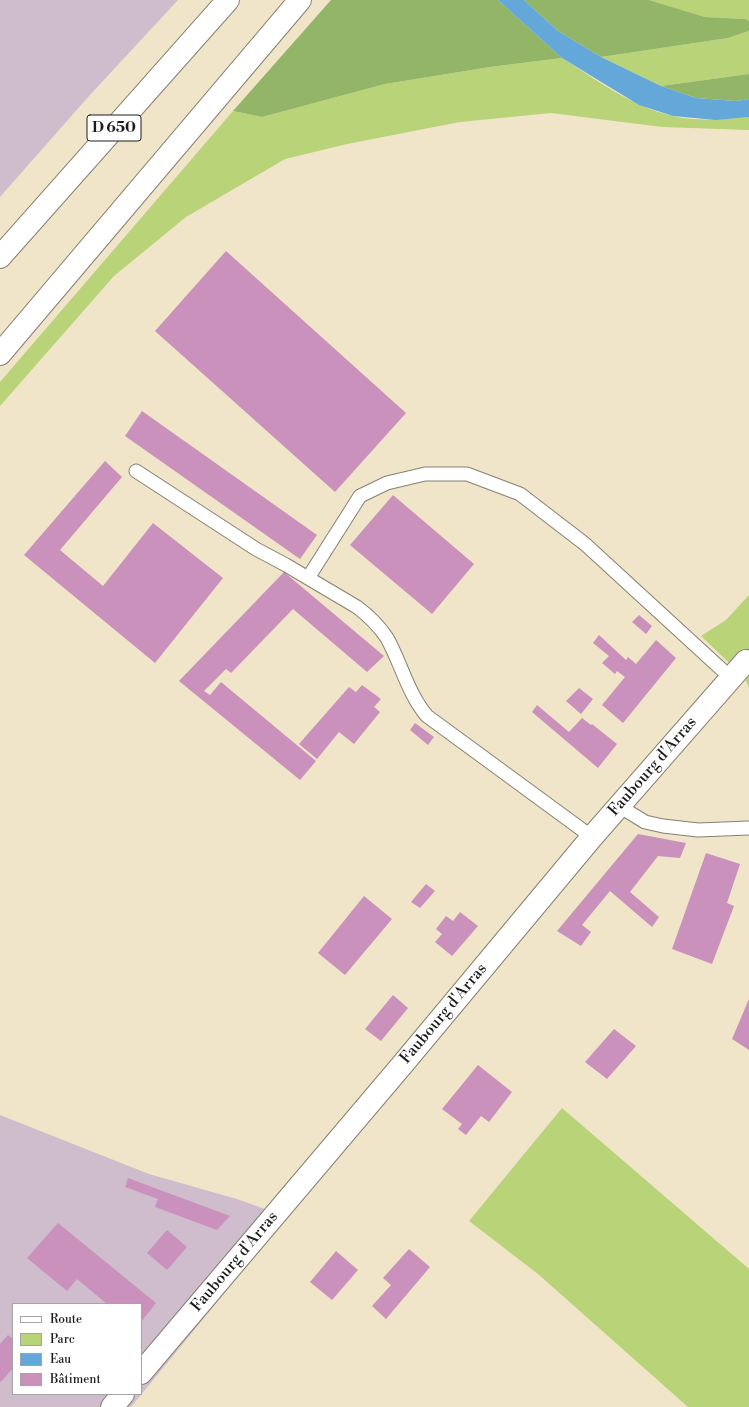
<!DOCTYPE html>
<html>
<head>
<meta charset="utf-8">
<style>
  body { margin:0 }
  #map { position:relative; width:749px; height:1407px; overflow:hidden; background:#f0e5c9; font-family:"Libre Bodoni",serif }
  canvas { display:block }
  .legend { position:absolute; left:12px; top:1303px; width:130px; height:92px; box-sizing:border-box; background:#fff; border:1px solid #a4a4a4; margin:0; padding:5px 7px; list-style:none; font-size:12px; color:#1c1c1c }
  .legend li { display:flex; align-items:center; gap:8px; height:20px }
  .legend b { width:20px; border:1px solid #a4a4a4 }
</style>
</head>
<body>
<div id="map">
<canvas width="749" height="1407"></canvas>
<ul class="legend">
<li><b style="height:5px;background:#fff"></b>Route</li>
<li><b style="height:11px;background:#b8d378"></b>Parc</li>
<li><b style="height:11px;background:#63a8d9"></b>Eau</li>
<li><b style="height:11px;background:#c991bb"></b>Bâtiment</li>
</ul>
</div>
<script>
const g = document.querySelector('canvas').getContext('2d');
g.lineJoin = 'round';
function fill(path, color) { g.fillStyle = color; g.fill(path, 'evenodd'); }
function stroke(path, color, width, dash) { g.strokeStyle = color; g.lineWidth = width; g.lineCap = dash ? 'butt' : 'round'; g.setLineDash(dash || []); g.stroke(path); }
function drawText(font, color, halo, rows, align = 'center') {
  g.font = font + ' "Libre Bodoni",serif'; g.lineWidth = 3; g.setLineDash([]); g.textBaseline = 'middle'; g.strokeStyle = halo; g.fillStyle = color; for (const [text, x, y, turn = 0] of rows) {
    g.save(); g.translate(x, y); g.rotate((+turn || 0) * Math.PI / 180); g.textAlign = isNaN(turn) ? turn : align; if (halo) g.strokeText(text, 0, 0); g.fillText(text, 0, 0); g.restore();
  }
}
fill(new Path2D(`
  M0 0H178L89 96 0 197Z
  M0 1115 149 1174 237 1199 287 1217 131 1407H0ZM13 1304H141V1394H13Z`), '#cfbdce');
fill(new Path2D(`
  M649 0H749V21L745 19 705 17Z
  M749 31V74L661 86 601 57 728 38Z
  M562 58C597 80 632 107 673 116 697 122 725 119 749 117V130L662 127 551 113 460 122 347 144 285 159 186 217 114 276 0 406V382L233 111 262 117 385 84 490 67Z
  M749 595V688L744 677 701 636 726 620Z
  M562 1108 749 1269V1407H688L538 1274 469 1221Z`), '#b8d378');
fill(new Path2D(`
  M331 0H498L562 58 490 67 385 84 262 117 233 111Z
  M524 0H649L705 17 745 19 749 21V31L728 38 601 57 558 31Z
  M749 74V99L736 101 696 98 661 86Z`), '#92b568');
fill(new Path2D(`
  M498 0H524L558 31 601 57 661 86 696 98 736 101 749 99V117L716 120 673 116 639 105 562 58Z`), '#63a8d9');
fill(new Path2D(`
  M226 251 406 413 335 492 155 331Z
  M142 411 317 535 300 559 125 436Z
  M105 461 122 477 60 550 103 586 153 523 223 578 155 663 24 555Z
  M393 495 474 564 432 614 350 545Z
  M284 572 384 656 367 672 293 609 231 673 226 669 204 691 210 695 221 682 316 761 300 780 179 681Z
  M639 615 652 626 646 634 632 622Z
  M599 635 626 660 628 657 636 664 656 640 676 658 623 723 602 705 625 677 617 671 615 674 602 663 609 656 593 643Z
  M362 685 381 699 374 707 380 712 354 744 339 732 317 759 299 744 349 687 356 692Z
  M579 688 593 699 581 714 566 701Z
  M537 705 569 732 582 718 591 725 592 724 617 744 598 768 532 712Z
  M415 723 434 737 428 745 410 730Z
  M638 834 686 843 680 858 658 856 630 892 659 917 652 927 610 891 582 925 591 932 581 946 557 931Z
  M706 853 740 864 727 903 734 906 712 964 672 949Z
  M426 884 435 891 420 908 411 902Z
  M364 896 392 919 345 975 318 953Z
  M460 912 478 926 452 956 435 942 442 934 436 929 446 916 453 921Z
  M393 995 408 1008 381 1041 365 1029Z
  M749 999V1050L732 1039Z
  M614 1029 636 1046 607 1079 585 1062Z
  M478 1065 512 1092 489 1122 481 1116 466 1135 458 1129 462 1124 442 1109Z
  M128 1178 230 1216 217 1230 155 1207 158 1199 125 1187Z
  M58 1223 156 1303 141 1322V1304H107L77 1279 67 1291 27 1258Z
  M167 1230 187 1247 167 1270 147 1253Z
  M409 1249 430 1267 386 1319 372 1306 391 1285 383 1278Z
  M336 1251 358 1270 332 1300 310 1282Z
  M8 1335 13 1339V1368L1 1382 0 1381V1344Z`), '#c991bb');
const service = new Path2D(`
  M136 471 256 549 286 565 357 607C369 616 379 626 387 638 401 663 408 694 427 716L592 837
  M308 578 360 496 387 483 425 474H467L520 494 585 544 731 678
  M619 806 645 822 663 826 698 830 749 828`);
const minor = new Path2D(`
  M141 1373 402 1065 592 837 746 661
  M112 1407 123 1394`);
const primary = new Path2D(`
  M0 257 228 0
  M0 354 300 0`);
stroke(service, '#868072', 15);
stroke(minor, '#868072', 24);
stroke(primary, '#868072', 24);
stroke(service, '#fff', 13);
stroke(minor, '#fff', 22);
stroke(primary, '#fff', 22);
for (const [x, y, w] of [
  [114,128,54]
]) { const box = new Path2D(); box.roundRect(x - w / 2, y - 13, w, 26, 3); g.fillStyle = '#fff'; g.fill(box); stroke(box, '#1c1c1c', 1); }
drawText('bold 15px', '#1c1c1c', null, [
  ["D 650",114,128]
]);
drawText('16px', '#1c1c1c', '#fff', [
  ["Faubourg d'Arras",653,767,-49],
  ["Faubourg d'Arras",444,1014,-50],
  ["Faubourg d'Arras",235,1262,-50]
]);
</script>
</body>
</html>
